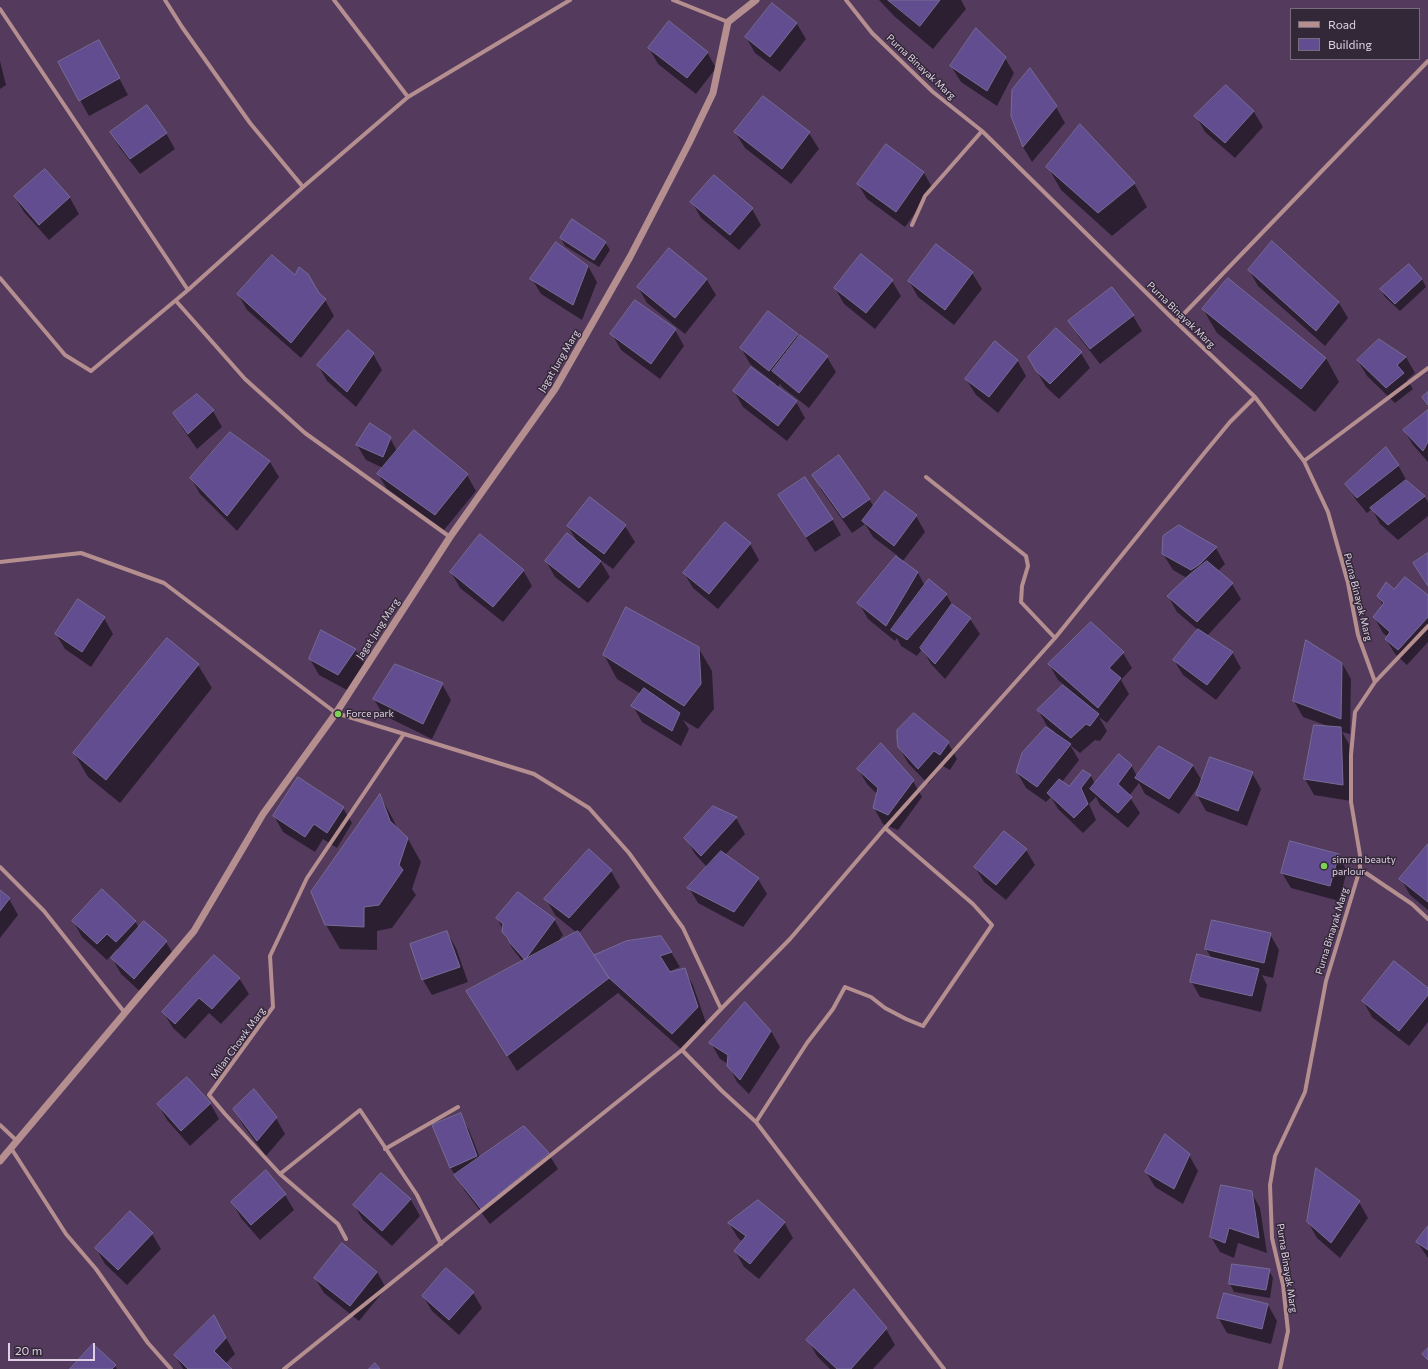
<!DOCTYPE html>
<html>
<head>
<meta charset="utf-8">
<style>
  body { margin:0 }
  #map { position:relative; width:1428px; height:1369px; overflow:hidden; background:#543b5e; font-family:Commissioner,sans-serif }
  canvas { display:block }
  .legend { position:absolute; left:1290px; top:8px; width:130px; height:52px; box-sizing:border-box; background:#332838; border:1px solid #786b7d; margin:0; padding:5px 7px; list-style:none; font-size:12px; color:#dfd0e5 }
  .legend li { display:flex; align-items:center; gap:8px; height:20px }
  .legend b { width:20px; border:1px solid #786b7d }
  .scale { position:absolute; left:8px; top:1343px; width:87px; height:18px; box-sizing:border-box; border:2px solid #dfd0e5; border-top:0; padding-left:5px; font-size:12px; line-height:14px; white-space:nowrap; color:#dfd0e5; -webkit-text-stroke:3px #332838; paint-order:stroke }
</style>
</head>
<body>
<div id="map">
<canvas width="1428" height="1369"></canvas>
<ul class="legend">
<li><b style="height:5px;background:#b58e8f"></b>Road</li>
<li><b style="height:11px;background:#614d8f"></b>Building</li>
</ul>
<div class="scale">20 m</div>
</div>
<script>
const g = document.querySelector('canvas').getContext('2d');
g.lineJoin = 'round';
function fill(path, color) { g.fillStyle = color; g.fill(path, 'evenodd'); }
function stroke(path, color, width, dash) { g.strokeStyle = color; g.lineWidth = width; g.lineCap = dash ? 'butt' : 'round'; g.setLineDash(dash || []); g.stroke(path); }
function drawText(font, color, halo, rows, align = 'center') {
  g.font = font + ' Commissioner,sans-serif'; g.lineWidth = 3; g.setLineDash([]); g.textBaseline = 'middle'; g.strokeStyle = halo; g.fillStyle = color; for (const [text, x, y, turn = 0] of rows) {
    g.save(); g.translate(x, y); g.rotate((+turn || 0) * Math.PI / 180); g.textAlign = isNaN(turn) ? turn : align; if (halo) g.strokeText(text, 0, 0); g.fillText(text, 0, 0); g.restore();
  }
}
fill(new Path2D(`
  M879 0H961L966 9 933 49 894 16Z
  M772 4 797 24 806 39 780 72 755 53 746 37Z
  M649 48 707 52 716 68 696 94 658 64Z
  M108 57 128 95 89 116 80 100Z
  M1005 58 1014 73 997 106 961 82 951 66Z
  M0 61 6 85 0 89Z
  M1226 86 1254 112 1263 127 1235 158 1205 132 1196 116Z
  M763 97 809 133 819 149 791 184 745 148 735 132Z
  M1056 107 1065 123 1032 162 1023 147 1012 116Z
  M111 132 166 133 175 149 140 174 120 148Z
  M886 146 924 173 933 189 905 227 867 199 858 184Z
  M1048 167 1134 183 1147 207 1112 236 1061 190Z
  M45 170 70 198 79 214 49 240 24 212 15 197Z
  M692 202 752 209 761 225 739 250 701 218Z
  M561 238 605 242 610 250 599 267 565 246Z
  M1272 242 1339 303 1348 318 1325 346 1258 286 1249 270Z
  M936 245 972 273 982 289 954 325 918 297 909 281Z
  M669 249 707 280 716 295 685 334 647 303 638 287Z
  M588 266 597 282 582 320 541 294 532 279Z
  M295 277 325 300 334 316 301 358 247 310 238 294Z
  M1422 279 1426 287 1400 311 1385 297 1381 289Z
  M892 281 901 296 875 329 844 304 835 288Z
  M1203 309 1326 358 1339 382 1315 412 1217 333Z
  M1133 316 1142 331 1100 364 1079 337 1070 321Z
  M675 330 684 346 660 379 621 350 612 334Z
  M797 334 799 338 827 357 836 372 809 408 782 387 780 384 777 388 796 402 805 418 787 441 743 407 734 391 774 386 776 384 750 364 741 348Z
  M1081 353 1090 368 1059 399 1046 387 1036 370Z
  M373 354 382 370 356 407 327 381 318 365Z
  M1406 357 1415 373 1407 380 1413 389 1395 403 1367 376 1358 361Z
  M1017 360 1026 376 998 413 976 395 966 379Z
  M197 396 213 411 222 427 197 449 183 429 174 413Z
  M1428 411V462L1413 445 1404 430Z
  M230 434 270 462 279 477 237 531 200 494 191 478Z
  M390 438 397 451 467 475 476 491 444 530 387 489 378 474 383 468 366 460 357 445Z
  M1398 465 1407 481 1424 496 1428 502V516L1398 540 1380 524 1372 509 1367 513 1356 500 1347 484Z
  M813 475 869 499 874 507 916 516 925 532 902 562 918 573 925 586 946 594 953 606 970 619 980 634 945 679 931 664 922 649 917 656 901 646 897 638 895 641 868 619 859 603 898 556 873 537 865 524 852 533 822 491Z
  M779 495 832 519 841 535 815 552Z
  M590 498 625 526 635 542 613 569 599 559 610 577 588 603 555 577 546 561 578 543 568 526Z
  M750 544 759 560 718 609 693 588 684 573Z
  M1216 548 1225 564 1218 571 1232 584 1241 599 1207 636 1232 652 1241 668 1216 700 1183 675 1174 660 1198 630 1177 612 1168 596 1187 578 1173 570 1163 554Z
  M523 570 532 586 503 622 460 588 451 572Z
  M1394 590 1428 596V642L1407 665 1395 654 1386 639 1388 637 1383 633 1374 617 1383 605 1378 596Z
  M104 618 113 634 91 667 65 649 56 634Z
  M698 647 712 671 714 709 698 729 683 720 689 729 681 746 642 722 633 706 641 694 617 679 604 655Z
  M355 649 365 665 347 690 319 675 310 659Z
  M1123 653 1132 668 1121 680 1129 694 1107 723 1099 717 1107 731 1100 741 1095 740 1080 753 1070 745 1079 760 1062 782 1069 787 1083 771 1091 776 1095 784 1131 765 1137 776 1159 747 1193 766 1202 781 1252 773 1261 789 1247 826 1206 811 1197 795 1200 784 1179 814 1145 794 1139 783 1129 796 1140 813 1128 828 1100 805 1096 797 1089 804 1096 820 1083 833 1058 809 1051 797 1046 802 1026 788 1017 772 1055 732 1047 726 1038 710 1064 685 1058 680 1049 664Z
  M1342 663 1351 679 1350 734 1342 732 1349 744 1351 801 1314 795 1305 779 1328 726 1303 717 1294 701Z
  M198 665 212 688 120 803 88 777 74 753Z
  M442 684 451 700 432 739 383 715 374 699Z
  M948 743 957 759 950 770 943 766 928 784 908 763 899 747Z
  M858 769 913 781 922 797 898 830 883 824 874 808 877 794 867 784Z
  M380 796 393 819 397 828 408 839 421 862 412 889 416 895 392 928 377 931V950L340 949 326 925Z
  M713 807 736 818 745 834 725 855 758 879 767 894 743 927 698 903 689 888 707 867 695 854 686 838Z
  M343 808 352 823 337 848 323 839 315 852 283 832 274 816Z
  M1428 845V910L1410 895 1401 879Z
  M1026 850 1035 865 1006 900 984 882 975 867Z
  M1338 855 1347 871 1339 901 1291 888 1282 873Z
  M611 871 620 887 579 933 593 956 626 942 671 952 680 967 665 973 666 974 684 969 693 985 706 1023 681 1049 618 993 517 1071 477 1007 523 962 512 948 497 918 554 919 563 935 557 943 577 933 555 915 546 899Z
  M0 891 9 899 18 915 0 938Z
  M73 921H135L139 928 166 942 175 957 143 994 121 974 112 958 119 951 117 949 107 960 82 937Z
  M447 932 456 948 468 982 432 995 423 980 411 945Z
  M1270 934 1279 950 1273 978 1262 975 1267 985 1261 1012 1200 997 1191 981 1212 959 1206 949Z
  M239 978 249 994 221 1024 209 1013 185 1039 173 1028 163 1012Z
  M1428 989V1022L1409 1046 1372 1017 1363 1001Z
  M771 1031 780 1047 749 1094 737 1082 728 1064 720 1059 711 1043Z
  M210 1103 219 1119 190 1146 167 1120 158 1104Z
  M234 1109 276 1118 285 1134 266 1156 243 1125Z
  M460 1115 469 1130 480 1158 548 1153 558 1169 490 1224 465 1191 450 1167Z
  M1189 1155 1198 1171 1183 1204 1155 1187 1146 1172Z
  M381 1174 411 1200 420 1216 392 1246 363 1220 354 1205Z
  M1251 1192 1260 1208 1267 1253 1238 1243 1234 1258 1220 1252 1211 1237Z
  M285 1195 294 1210 260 1240 241 1218 232 1202Z
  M1359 1202 1368 1218 1340 1258 1317 1238 1308 1222Z
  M784 1222 793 1238 759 1279 744 1267 735 1251 743 1242 738 1238 729 1223Z
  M1428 1228V1258L1417 1242Z
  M152 1234 161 1249 127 1285 105 1264 96 1248Z
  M342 1245 377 1272 386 1288 359 1321 324 1293 315 1278Z
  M1269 1270 1273 1278 1270 1298 1234 1292 1230 1284Z
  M473 1293 482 1308 459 1335 432 1311 423 1296Z
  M1224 1294 1268 1305 1277 1321 1271 1344 1227 1333 1218 1317Z
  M214 1316 235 1354 225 1364 230 1369H183L175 1355Z
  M886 1329 895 1345 873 1369H830L817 1356 808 1340Z
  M93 1345 115 1366 117 1369H71Z`), '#0007');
const building = new Path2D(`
  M888 0H940L920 26Z
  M772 3 797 23 770 57 745 37Z
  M669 21 708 52 687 78 648 48Z
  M976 28 1006 57 987 91 950 66Z
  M99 40 120 78 79 101 58 62Z
  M1030 68 1057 106 1023 147 1011 116 1012 90Z
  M1226 85 1254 111 1225 143 1194 116Z
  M763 96 810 132 782 169 734 132Z
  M147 105 167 133 130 159 110 132Z
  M1080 124 1135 183 1098 213 1046 167Z
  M886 144 924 172 896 212 857 184Z
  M45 169 70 197 39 225 14 196Z
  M714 175 753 208 730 235 690 202Z
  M572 219 606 242 594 260 560 238Z
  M1272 241 1339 302 1316 331 1248 270Z
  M556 242 588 266 573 305 530 279Z
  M936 244 973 272 945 310 908 281Z
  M669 248 707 279 675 318 637 287Z
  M861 254 893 280 866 313 834 288Z
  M272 255 295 275 299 267 308 274 319 293 326 299 291 343 237 294Z
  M1409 264 1422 279 1395 304 1380 289Z
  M1228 278 1326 358 1301 389 1202 309Z
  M1112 287 1134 315 1090 349 1068 321Z
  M635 300 676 329 651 364 610 334Z
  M768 311 798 334 769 371 740 348Z
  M1056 328 1082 352 1050 384 1036 371 1028 357Z
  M348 330 374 353 347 392 317 365Z
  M800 335 828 356 799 393 772 371Z
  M1379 339 1406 357 1397 365 1404 373 1386 388 1357 360Z
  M995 341 1018 360 989 397 965 379Z
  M751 367 797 401 778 426 733 391Z
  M1428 392V405L1422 397Z
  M197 394 214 410 188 434 173 413Z
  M1428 410V442L1423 451 1403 430Z
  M370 423 391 437 383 457 356 445Z
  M414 430 468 474 435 515 377 474Z
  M230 432 270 461 227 516 190 478Z
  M1386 447 1399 465 1357 498 1345 484Z
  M839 455 870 499 843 518 812 475Z
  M805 477 833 519 806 537 778 495Z
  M1406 480 1425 496 1388 525 1370 508Z
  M885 491 917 515 894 546 862 521Z
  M590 497 626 525 604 554 567 526Z
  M725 522 751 543 709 594 683 573Z
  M1179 525 1217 547 1200 564 1191 570 1162 554 1163 536Z
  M567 533 601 561 579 588 545 561Z
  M480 534 524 570 493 607 450 572Z
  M1428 553V586L1413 563Z
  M896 556 918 572 886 626 857 603Z
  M1207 561 1233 583 1197 622 1167 596 1189 575Z
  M1405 577 1428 595V617L1398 650 1385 639 1390 632 1373 617 1384 603 1377 596 1386 582 1394 589Z
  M929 579 947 594 907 640 891 630Z
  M78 599 105 617 82 652 55 634Z
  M952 604 971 618 935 664 920 648Z
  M626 607 699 647 701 684 684 706 603 655Z
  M1091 622 1124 652 1109 668 1121 678 1098 708 1048 664Z
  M1198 629 1233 652 1207 685 1173 660Z
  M321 630 356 649 338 675 309 659Z
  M167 638 199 664 106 780 73 753Z
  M1306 640 1342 663 1341 719 1293 701Z
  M395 664 443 683 423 724 373 699Z
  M1063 685 1099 714 1090 726 1086 724 1071 738 1037 710Z
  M644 688 680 713 672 731 631 706Z
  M914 713 949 742 940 755 934 751 918 769 898 747 897 739V730Z
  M1314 725 1341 727 1343 785 1304 779Z
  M1046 727 1071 744 1037 787 1016 772 1022 753Z
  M881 743 914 780 888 815 873 808 878 788 857 769Z
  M1159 746 1193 765 1169 799 1135 778Z
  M1119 754 1132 765 1118 784 1132 797 1118 813 1090 789Z
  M1210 757 1253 772 1238 811 1196 795Z
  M1083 770 1091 775 1081 788 1088 804 1074 818 1047 793 1059 779 1069 786Z
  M298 777 344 807 327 833 314 824 305 837 273 816Z
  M380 794 390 821 408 838 399 865 403 870 379 905 364 907V927L325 925 311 892Z
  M713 806 737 817 701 856 684 838Z
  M1004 831 1027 849 996 885 974 867Z
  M1290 841 1339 854 1330 886 1281 873Z
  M1428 844V902L1399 879Z
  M589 849 612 870 569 918 544 899Z
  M721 851 759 878 734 912 687 888Z
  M102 889 136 921 116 942 107 934 97 944 72 921Z
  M0 890 10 898 0 911Z
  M518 892 555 919 525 960 510 943 507 937 502 932 503 924 496 918Z
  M1212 920 1271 933 1264 963 1205 949Z
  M144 921 167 941 134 979 111 958Z
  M447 931 460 967 422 980 410 944Z
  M578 931 609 978 507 1056 466 991Z
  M661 936 672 952 660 956 670 972 685 968 698 1007 672 1034 609 978 594 955 626 941Z
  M1197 954 1259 969 1252 996 1190 982Z
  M214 955 240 978 212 1009 199 998 175 1024 162 1012Z
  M1394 961 1428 988V995L1399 1031 1362 1001Z
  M745 1002 771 1031 740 1080 727 1066 728 1055 709 1043Z
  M187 1077 211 1103 181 1131 157 1104Z
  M254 1089 277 1117 257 1141 233 1109Z
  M461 1113 477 1156 450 1168 432 1125Z
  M524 1126 549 1153 481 1209 454 1175Z
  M1165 1134 1190 1154 1174 1189 1145 1172Z
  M1316 1168 1360 1201 1331 1243 1307 1222Z
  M266 1170 286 1194 251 1225 231 1202Z
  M381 1173 411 1199 382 1231 353 1205Z
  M1221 1185 1252 1191 1259 1238 1229 1228 1225 1243 1210 1237Z
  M758 1200 785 1222 750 1264 734 1251 746 1236 728 1223Z
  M130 1211 153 1233 118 1270 95 1248Z
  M1428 1226V1250L1416 1242Z
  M342 1243 377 1272 350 1306 314 1278Z
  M1232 1264 1270 1269 1266 1290 1229 1284Z
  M446 1268 474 1292 449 1320 422 1296Z
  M854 1289 887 1328 851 1369H837L806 1340Z
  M1224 1293 1268 1304 1262 1329 1217 1318Z
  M214 1315 226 1338 214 1351 232 1369H188L174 1355Z
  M93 1344 116 1365 112 1369H70Z
  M1428 1348V1360L1422 1354Z
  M375 1363 380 1369H369Z`);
fill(building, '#614d8f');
stroke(building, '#776c96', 1);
stroke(new Path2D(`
  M165 0 182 27 250 123 303 187
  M334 0 408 97
  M673 0 728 22
  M846 0 872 33 933 92 982 131 1176 322 1255 397 1304 461 1328 512 1348 583 1358 635 1375 682 1355 712 1351 755V802L1360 855V869L1326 981 1305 1092 1275 1156 1270 1185 1272 1238 1283 1285 1288 1331 1280 1369
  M0 9 188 290
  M912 225 925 196 982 131
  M0 278 65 355 91 371 188 290 303 187 408 97 570 0
  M176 301 245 379 305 433 450 537
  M1176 322 1428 61
  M1304 461 1428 368
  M926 477 1026 556 1028 566 1022 586 1021 602 1055 638
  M0 562 81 553 164 583 336 713 534 774 589 808 629 853 683 928 721 1009 682 1050 722 1091 756 1122 944 1369
  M1375 682 1428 626
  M404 734 307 878 270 956 273 1007 209 1095 225 1114 280 1174 360 1110 417 1195 441 1244
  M0 867 44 911 125 1013
  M1360 869 1412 904 1428 919
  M721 1009 790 939 885 828 1055 638 1206 451 1230 422 1255 397
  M756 1122 807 1043 833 1009 845 987 871 997 885 1008 906 1019 923 1026 992 925 973 904 885 828
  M0 1125 17 1141
  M11 1148 66 1234 96 1269 148 1343 171 1369
  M385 1149 458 1107
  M280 1174 338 1224 346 1239
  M284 1369 682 1050`), '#b58e8f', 4);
stroke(new Path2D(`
  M0 1161 194 931 263 814 336 713 450 537 555 389 630 257 689 143 713 93 728 22 756 0`), '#b58e8f', 7);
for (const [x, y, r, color] of [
  [338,714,4,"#7dd154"],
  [1324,866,4,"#7dd154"]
]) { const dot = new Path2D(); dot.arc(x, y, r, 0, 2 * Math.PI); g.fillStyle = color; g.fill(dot); stroke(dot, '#332838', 1.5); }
drawText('10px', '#dfd0e5', '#332838', [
  ["Purna Binayak Marg",921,67,43],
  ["Purna Binayak Marg",1181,315,44],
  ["Jagat Jung Marg",559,361,-59],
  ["Purna Binayak Marg",1358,597,76],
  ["Jagat Jung Marg",378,629,-57],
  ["Purna Binayak Marg",1332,931,-73],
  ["Milan Chowk Marg",238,1043,-54],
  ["Purna Binayak Marg",1287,1268,81]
]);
drawText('10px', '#dfd0e5', '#332838', [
  ["Force park",346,714],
  ["simran beauty",1332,860],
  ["parlour",1332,872]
], 'left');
</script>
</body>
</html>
